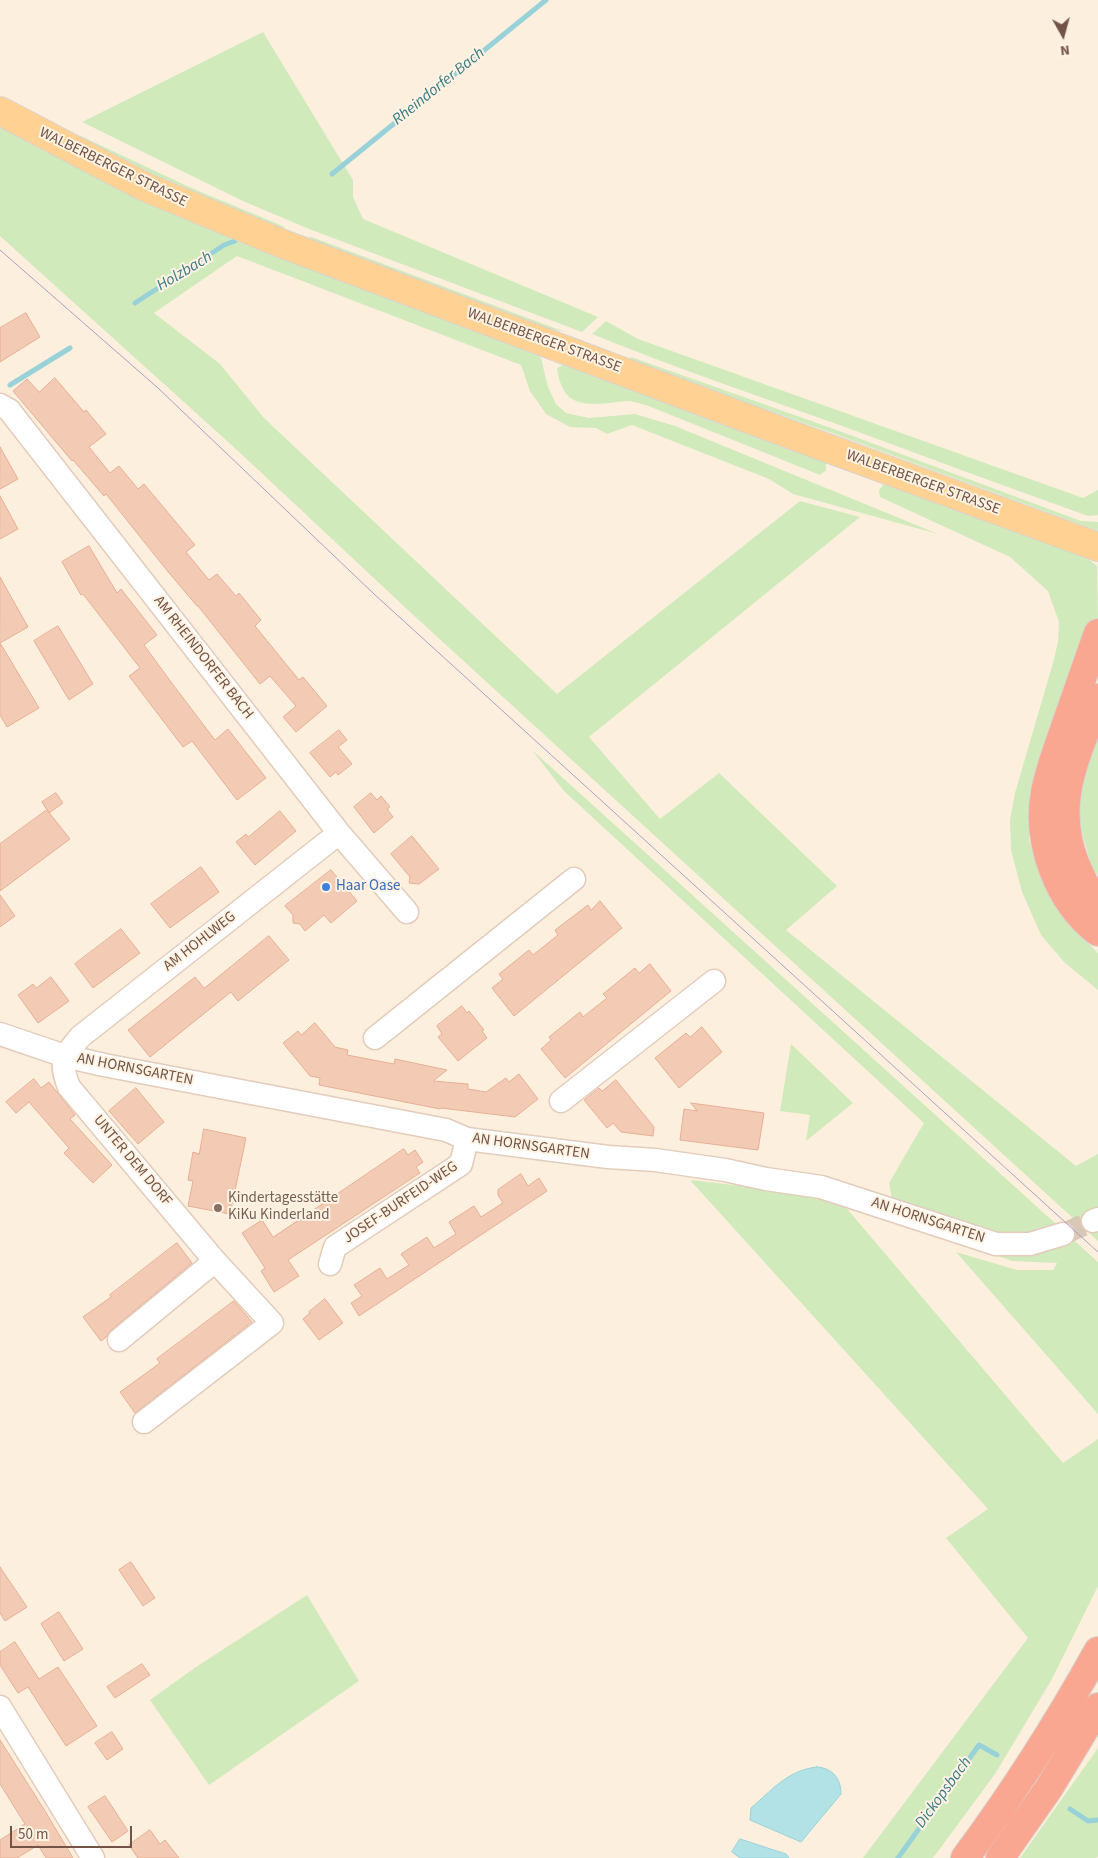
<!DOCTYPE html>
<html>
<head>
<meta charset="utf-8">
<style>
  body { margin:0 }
  #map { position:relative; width:1098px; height:1858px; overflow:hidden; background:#fdefdd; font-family:"Source Sans 3",sans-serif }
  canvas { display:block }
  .north { position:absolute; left:1038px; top:10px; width:50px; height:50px; -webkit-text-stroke:4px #fff3e4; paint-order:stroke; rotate:173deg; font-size:14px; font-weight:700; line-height:20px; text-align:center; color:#735345 }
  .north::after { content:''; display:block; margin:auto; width:18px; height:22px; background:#735345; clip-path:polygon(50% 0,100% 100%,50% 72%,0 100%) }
  .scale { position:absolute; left:10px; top:1826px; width:122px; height:22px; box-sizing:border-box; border:2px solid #735345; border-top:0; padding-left:6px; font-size:15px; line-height:18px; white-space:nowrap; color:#735345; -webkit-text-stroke:4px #fff3e4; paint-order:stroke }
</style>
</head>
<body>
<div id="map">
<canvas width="1098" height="1858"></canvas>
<div class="north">N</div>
<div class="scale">50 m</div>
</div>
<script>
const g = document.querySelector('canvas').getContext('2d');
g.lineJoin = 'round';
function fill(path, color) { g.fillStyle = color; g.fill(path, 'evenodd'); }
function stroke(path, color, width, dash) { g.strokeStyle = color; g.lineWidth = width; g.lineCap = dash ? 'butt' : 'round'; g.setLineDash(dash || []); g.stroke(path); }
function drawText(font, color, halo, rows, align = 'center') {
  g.font = font + ' "Source Sans 3",sans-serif'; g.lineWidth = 4; g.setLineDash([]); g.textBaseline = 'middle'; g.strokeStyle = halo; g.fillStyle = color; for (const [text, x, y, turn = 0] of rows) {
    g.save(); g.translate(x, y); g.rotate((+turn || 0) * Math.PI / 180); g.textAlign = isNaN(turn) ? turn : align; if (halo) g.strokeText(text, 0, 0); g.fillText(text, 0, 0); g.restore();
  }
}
fill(new Path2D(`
  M263 32 353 180V197L363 219 598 317 582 332 309 229 243 201 82 122Z
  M0 126 527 346 541 358 548 387 556 404 566 413 589 418 635 414 675 426 938 534 793 494 769 479 632 425 607 434 596 428 570 427 546 414 530 391 521 365 237 256 154 313 220 364 264 418 557 694 800 501 860 517 589 737 660 819 719 773 837 886 786 930 1076 1166 1098 1154V1208L1084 1215 1098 1228V1241L410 612 237 450 0 236Z
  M81 136 187 186 285 227 279 229 128 165 79 141Z
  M309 236 565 332 540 327 313 242Z
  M606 321 638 339 1083 498 1098 490V515L1088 516C1007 487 926 457 845 427 760 397 676 368 592 334Z
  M631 357 834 429 1081 521 1098 522V531L832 433 638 365 630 359Z
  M568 362 826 461V470L820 475 646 405C641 404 635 402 630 401 624 401 617 402 610 403 578 406 562 403 557 368Z
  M884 484 1086 557 1097 566 1098 623 1076 664 1054 716 1036 772 1030 800 1029 840 1038 869 1064 918 1098 953V990L1064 962 1041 935 1022 892 1011 850 1010 820 1015 793 1053 663 1058 642 1059 622 1048 591 1010 557 880 497 879 490Z
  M1098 736V875L1092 868 1079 822 1081 782Z
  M532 750 1098 1262V1414L956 1252 1017 1270H1053L1057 1263 1012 1261 880 1214 998 1254C1027 1257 1041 1253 1067 1242H1013L893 1204 889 1183 924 1123 564 791Z
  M791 1044 853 1103 806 1141 810 1115 780 1111Z
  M690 1180 837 1197 1063 1463 1098 1439V1586L1052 1679 995 1774 933 1858H863L1028 1638 946 1538 988 1509Z
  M307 1595 359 1681 209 1785 150 1700 196 1667Z
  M1098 1748V1856L1096 1858H1020Z`), '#d1eabc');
const water = new Path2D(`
  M817 1767C833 1768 841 1779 841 1794L801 1842 750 1820 751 1808C772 1790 788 1770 817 1767Z
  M740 1839 786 1854 789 1858H740L732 1852Z`);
fill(water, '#b2e1e6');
stroke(water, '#98d2d8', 1);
stroke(new Path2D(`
  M332 174 546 0
  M135 303 224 245 235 241
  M10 385 70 348
  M1070 1809 1088 1821 1098 1820
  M898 1858 979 1745 997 1755`), '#98d2d8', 5);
const building = new Path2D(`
  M26 313 40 337 0 362V328Z
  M55 378 84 412 86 410 106 434 89 447 110 473 119 466 138 489 144 484 195 545 186 552 209 580 217 574 236 596 239 593 261 620 255 626 299 680 303 677 327 706 296 732 283 717 296 706 270 676 260 684 198 606H197L165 568 106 494 104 496 73 460 72 461 13 391 27 379 39 392Z
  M0 447 18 479 0 489Z
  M0 496 18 529 0 539Z
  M89 546 117 593 121 589 157 635 144 645 171 682 215 740 228 729 266 778 237 800 192 741 183 747 129 676 140 668 83 594 81 595 62 562Z
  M0 577 28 627 0 643Z
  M58 626 93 684 69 700 34 641Z
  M0 643 39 708 7 727 0 715Z
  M339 730 347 740 338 747 352 764 338 775 336 772 330 777 310 753Z
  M56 793 63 803 49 813 42 802Z
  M371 793 377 800 381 796 390 807 387 809 393 817 374 833 354 807Z
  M47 810 70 839 0 891V844Z
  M280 811 296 831 255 865 236 842 246 834 248 837Z
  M412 836 439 869 419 884 409 883 410 877 391 854Z
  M201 867 219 892 170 928 151 904Z
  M331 870 357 901 331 923 324 915 305 931 300 924 293 923V915L285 906Z
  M0 895 15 916 0 927Z
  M600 901 622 928 514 1016 492 988 503 979 499 974 529 950 533 955 558 935 555 930 588 905 591 910Z
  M121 929 140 953 93 988 75 964Z
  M269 936 289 960 238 1001 231 992 150 1057 128 1030 195 977 204 988Z
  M650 964 671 991 565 1078 541 1049 551 1040 549 1037 580 1012 583 1017 607 998 603 994 635 968 639 973Z
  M51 977 69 1001 38 1023 18 995 33 984 36 988Z
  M462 1006 467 1013 469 1011 484 1030 482 1031 487 1038 458 1061 438 1037 442 1034 437 1026Z
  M315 1023 335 1047 348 1050 347 1055 394 1064 395 1059 447 1070 433 1081 468 1084V1089L486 1092 506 1078 509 1082 519 1074 538 1099 515 1117 441 1108 440 1109 319 1085 320 1078 310 1076 283 1043 298 1031 301 1035Z
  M702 1027 722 1052 679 1088 655 1058 686 1033 690 1037Z
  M34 1079 41 1088 49 1082 75 1115 70 1119 112 1165 93 1183 64 1153 69 1148 29 1102 16 1113 6 1102Z
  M616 1080 654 1127 653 1136 621 1132 613 1123 607 1128 584 1100 599 1088 602 1091Z
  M136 1088 164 1122 138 1144 109 1111Z
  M691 1103 764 1113 758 1150 680 1140 684 1109 697 1111Z
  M204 1129 246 1138 230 1214 188 1206 193 1181 188 1180 193 1152 199 1154Z
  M404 1149 408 1155 415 1150 423 1162 416 1167 420 1173 288 1260 299 1276 274 1292 261 1271 265 1268 242 1233 262 1220 273 1237Z
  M521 1174 528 1186 539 1178 547 1191 359 1316 351 1303 362 1296 354 1285 380 1268 387 1279 409 1265 401 1254 427 1237 434 1248 456 1234 449 1222 474 1206 481 1217 503 1203 498 1195V1190Z
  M177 1243 192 1263 111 1330 106 1337 101 1341 83 1317 111 1297 110 1295Z
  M325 1299 343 1323 319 1340 303 1319 310 1313 309 1312Z
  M234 1301 252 1322 135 1413 120 1392 160 1363 157 1359Z
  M131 1562 155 1598 143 1606 119 1570Z
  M0 1567 27 1607 5 1621 0 1613Z
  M59 1612 83 1649 64 1661 41 1624Z
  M15 1642 39 1679 58 1667 97 1726 66 1746 28 1687 18 1693 0 1665V1652Z
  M142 1664 150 1675 115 1698 107 1687Z
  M112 1732 123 1749 107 1760 95 1743Z
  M0 1740 45 1811 73 1858H46L38 1845 17 1858H0V1840L25 1824 0 1784Z
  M105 1796 128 1831 112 1842 88 1807Z
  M150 1830 160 1844 165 1840 179 1858H138L129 1845Z`);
fill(building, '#f3cab4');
stroke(building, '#e6af94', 1);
stroke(new Path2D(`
  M1063 1234 1093 1221`), '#dac8b7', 22, [22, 11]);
const minor = new Path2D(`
  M0 405 9 410 339 833 407 912
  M0 1034 65 1056 104 1065 446 1130 467 1139 608 1157 655 1160 725 1170 766 1179 821 1187 996 1244H1030L1063 1234
  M375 1038 574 879
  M561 1101 714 981
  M1093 1221 1098 1219
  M330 1264 335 1247 461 1164 467 1139
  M119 1340 215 1261
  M144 1422 272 1323 215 1261 69 1087C59 1061 63 1058 80 1037L339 833
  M0 1707 93 1858`);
const major = new Path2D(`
  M0 111 145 187 283 244 778 430 1098 547`);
const highway = new Path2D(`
  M1098 633C1087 664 1076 696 1065 727 1058 748 1049 770 1045 793 1036 842 1058 902 1098 932
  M1098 698C1077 756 1051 801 1075 863 1081 877 1087 891 1098 902
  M965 1858C1014 1792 1058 1723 1098 1651
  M1000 1858 1049 1788 1098 1707`);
stroke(minor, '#e3ccbc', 25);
stroke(major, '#dbd2cf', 30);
stroke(highway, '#dbd2cf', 30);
stroke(minor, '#fff', 22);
stroke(major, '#ffd192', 28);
stroke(highway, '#faa791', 28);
stroke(new Path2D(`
  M0 250 158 388 374 594 1098 1252`), '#b09dc5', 1);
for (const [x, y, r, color] of [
  [326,887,5,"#3f7fe0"],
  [218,1208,5,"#8d6e63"]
]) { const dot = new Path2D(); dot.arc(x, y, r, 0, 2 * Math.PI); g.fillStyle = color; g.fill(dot); stroke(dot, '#fff3e4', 2); }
drawText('15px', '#735345', '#fff3e4', [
  ["WALBERBERGER STRASSE",113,168,26],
  ["WALBERBERGER STRASSE",544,341,20],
  ["WALBERBERGER STRASSE",923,483,20],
  ["AM RHEINDORFER BACH",203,658,52],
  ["AM HOHLWEG",200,942,-38],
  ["AN HORNSGARTEN",135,1070,11],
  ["AN HORNSGARTEN",531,1147,8],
  ["UNTER DEM DORF",132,1161,50],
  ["JOSEF-BURFEID-WEG",401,1203,-34],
  ["AN HORNSGARTEN",928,1221,18]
]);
drawText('15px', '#366cbe', '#fff3e4', [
  ["Haar Oase",336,887]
], 'left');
drawText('15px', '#785e54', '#fff3e4', [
  ["Kindertagesstätte",228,1199],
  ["KiKu Kinderland",228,1216]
], 'left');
drawText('italic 16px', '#3b7981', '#fff3e4', [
  ["Rheindorfer Bach",439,87,-39],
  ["Holzbach",185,272,-31],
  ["Dickopsbach",944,1793,-54]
]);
</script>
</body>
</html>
